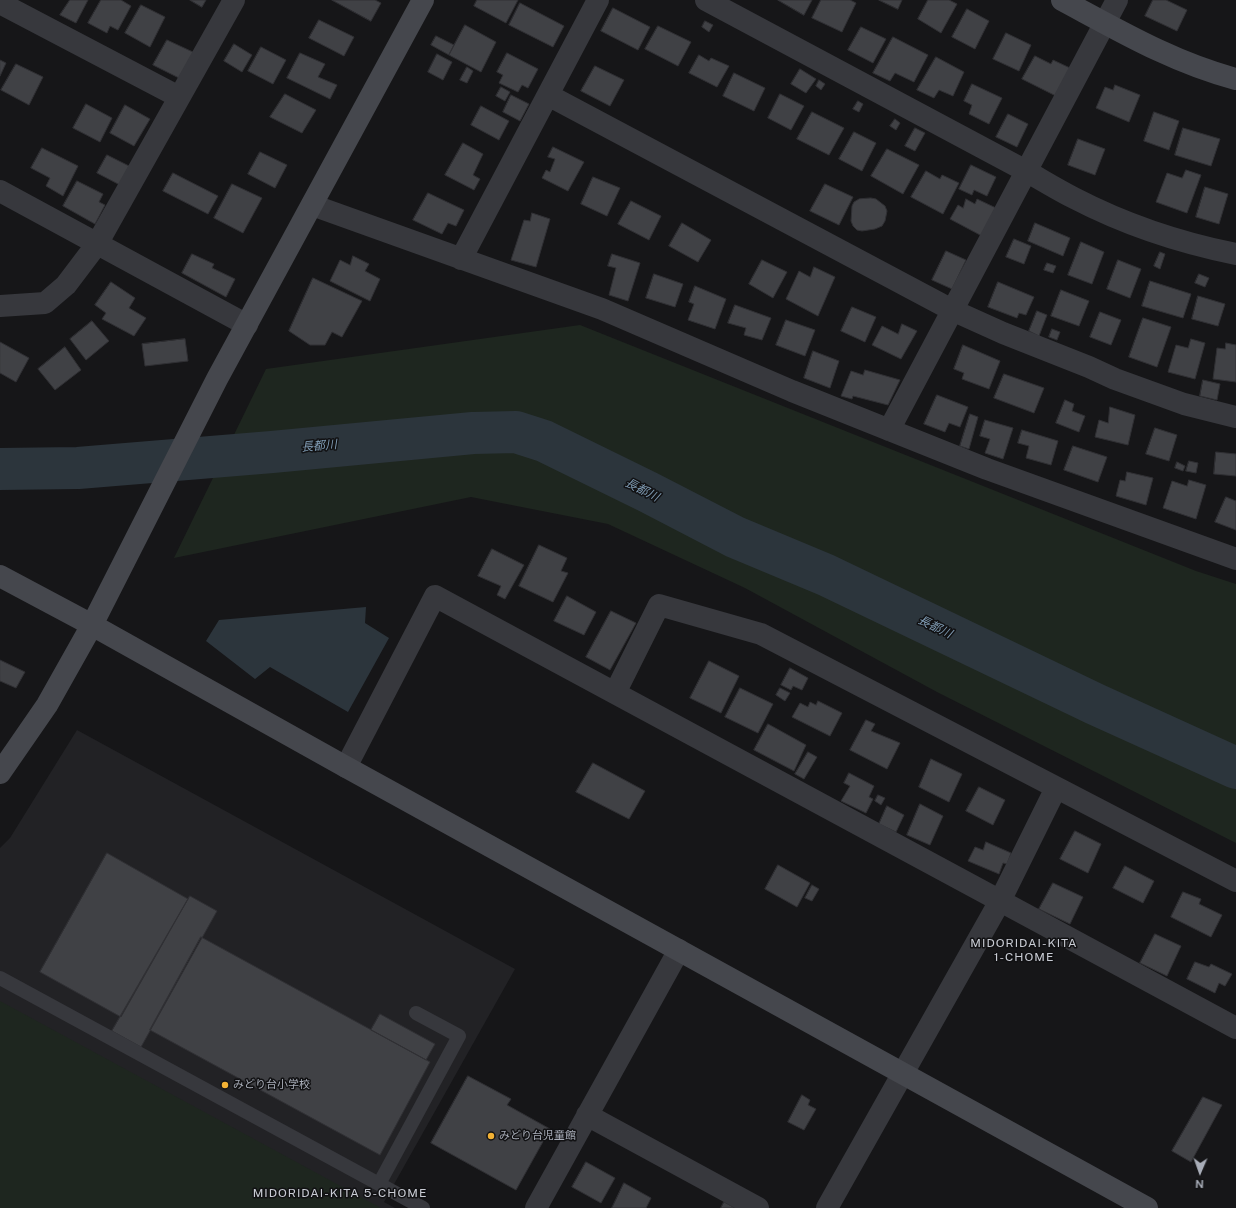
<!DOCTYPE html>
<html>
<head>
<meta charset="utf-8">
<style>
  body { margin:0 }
  #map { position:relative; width:1236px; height:1208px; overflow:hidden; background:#161618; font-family:"Public Sans",sans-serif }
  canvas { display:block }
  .north { position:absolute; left:1180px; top:1152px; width:40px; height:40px; -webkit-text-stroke:3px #111113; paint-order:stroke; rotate:182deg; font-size:11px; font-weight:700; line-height:16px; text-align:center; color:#a8adb8 }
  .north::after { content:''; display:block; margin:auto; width:14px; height:18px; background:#a8adb8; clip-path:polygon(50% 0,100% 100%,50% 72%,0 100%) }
</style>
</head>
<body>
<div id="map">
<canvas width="1236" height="1208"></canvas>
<div class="north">N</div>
</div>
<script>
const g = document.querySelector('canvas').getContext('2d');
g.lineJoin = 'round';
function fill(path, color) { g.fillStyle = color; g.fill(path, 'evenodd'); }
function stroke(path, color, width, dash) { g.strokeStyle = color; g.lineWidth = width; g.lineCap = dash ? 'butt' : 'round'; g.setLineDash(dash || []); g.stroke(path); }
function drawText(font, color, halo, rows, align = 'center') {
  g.font = font + ' "Public Sans","Noto Sans JP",sans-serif'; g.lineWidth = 3; g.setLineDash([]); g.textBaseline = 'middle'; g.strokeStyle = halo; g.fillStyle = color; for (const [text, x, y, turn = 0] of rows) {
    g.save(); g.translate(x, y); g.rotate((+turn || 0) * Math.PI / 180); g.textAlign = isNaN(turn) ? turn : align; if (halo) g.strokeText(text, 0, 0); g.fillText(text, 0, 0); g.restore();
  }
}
fill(new Path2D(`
  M77 730 515 969 384 1202 395 1208H0V848L10 838Z`), '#222225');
fill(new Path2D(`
  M580 325 1196 571 1236 584V843L937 692 745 588 608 524 471 497 174 558 266 369Z
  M0 1001 381 1208H0Z`), '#1e261f');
fill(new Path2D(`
  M366 607 365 623 389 638 348 712 270 667 255 679 206 641 219 620Z`), '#2c353c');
stroke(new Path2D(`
  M0 469 78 468 272 452 473 433 516 432 544 441 648 492 735 537 826 575 1095 704 1236 768`), '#2c353c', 42);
const building = new Path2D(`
  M70 0H88L76 23 60 15Z
  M101 0H121L131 6 118 30 110 26 107 33 88 23Z
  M190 0H206L202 7Z
  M332 0H375L381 3 371 21Z
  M477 0H518L506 23 474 6Z
  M778 0H812L804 15Z
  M821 0H850L856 3 842 32 812 18Z
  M879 0H902L898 9Z
  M928 0H949L957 4 941 33 918 19Z
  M1153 0H1166L1187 10 1177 31 1145 16Z
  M520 3 564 26 553 47 509 25Z
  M141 5 165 17 150 47 125 33Z
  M613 8 650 27 638 50 601 31Z
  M967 9 989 21 975 49 952 37Z
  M319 20 354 37 344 56 309 38Z
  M705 21 713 25 709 32 702 27Z
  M465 25 496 42 481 72 449 55Z
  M658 26 691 42 678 66 645 49Z
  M861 27 886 39 873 63 848 50Z
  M1006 33 1031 45 1019 71 993 59Z
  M436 36 454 45 449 55 431 45Z
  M893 37 928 55 914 82 895 73 890 81 873 73Z
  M167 40 195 53 181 79 153 65Z
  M234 44 252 55 242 72 224 61Z
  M261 47 286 60 273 84 248 71Z
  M300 53 325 64 318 77 337 85 330 99 287 78Z
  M507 53 538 69 528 88 522 85 518 92 499 83 503 75 497 72Z
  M437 54 452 62 443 80 428 72Z
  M699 55 709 61 711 58 729 66 717 87 689 73Z
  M1035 56 1051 64 1053 60 1070 68 1056 96 1022 79Z
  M936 57 964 72 953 96 939 90 934 98 917 90Z
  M0 60 6 63 0 76Z
  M16 64 43 77 29 105 1 90Z
  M595 66 624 80 610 106 581 91Z
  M467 67 473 71 467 83 460 80Z
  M800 69 816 79 806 93 791 84Z
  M734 73 765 88 754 111 723 96Z
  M819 80 825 84 821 90 816 86Z
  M972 84 1002 98 989 124 969 114 972 105 964 101Z
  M1115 85 1140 95 1129 122 1096 108 1105 87 1113 90Z
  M501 87 510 92 505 101 496 96Z
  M285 94 316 110 302 133 270 117Z
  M780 94 804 106 791 130 768 118Z
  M511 95 529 104 520 121 503 112Z
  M858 101 863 104 859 112 853 109Z
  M86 104 112 118 100 142 73 128Z
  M125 105 150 119 134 146 110 133Z
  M481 106 509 121 499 140 471 125Z
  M812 112 844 128 829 155 797 139Z
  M1154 112 1179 121 1169 150 1144 141Z
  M1008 114 1028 124 1017 147 996 137Z
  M895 119 900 123 896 130 890 126Z
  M915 128 925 133 915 151 905 146Z
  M1183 128 1220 139 1211 166 1175 155Z
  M854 132 876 143 862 171 839 159Z
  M1078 139 1105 149 1095 175 1068 165Z
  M463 143 483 154 473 175 480 179 474 190 445 175Z
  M553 147 584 162 568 191 542 178 546 170 550 172 555 159 548 157Z
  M42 148 78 166 63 196 46 186 50 178 31 168Z
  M887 149 919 165 903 194 871 176Z
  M260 152 287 165 275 188 248 174Z
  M107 155 129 166 120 185 97 173Z
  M971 165 996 177 987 196 974 190 972 195 959 189Z
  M1186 170 1201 175 1187 213 1156 202 1167 173 1182 178Z
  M926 171 940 179 942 175 959 183 943 214 911 197Z
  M173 173 218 196 208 214 163 191Z
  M593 177 620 188 607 216 581 204Z
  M77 181 103 194 99 202 105 205 95 224 63 206Z
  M232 184 262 198 243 233 214 218Z
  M825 184 853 197 839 225 810 211Z
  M1205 187 1228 194 1219 224 1196 217Z
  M428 193 464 210 456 226 448 223 442 234 413 220Z
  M871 198 876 199 885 206 887 211 885 221 882 226 875 229 862 231 857 230 853 226 851 221 852 206 854 202 859 199Z
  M966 199 975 204 977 199 996 208 982 236 950 219 958 205 963 208Z
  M631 201 661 216 649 240 618 224Z
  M532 213 550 219 536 267 511 260 524 220 530 221Z
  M682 223 711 240 698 262 669 246Z
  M1035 223 1070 238 1063 256 1028 241Z
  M1014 239 1031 246 1024 264 1006 257Z
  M1081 242 1104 252 1092 284 1068 275Z
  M946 251 966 260 952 289 932 280Z
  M1160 252 1165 254 1160 269 1154 266Z
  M192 254 214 264 212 268 235 279 226 297 182 273Z
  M612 254 640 263 628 301 609 295 616 268 608 266Z
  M353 256 369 264 365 271 380 279 370 301 330 281 340 260 350 265Z
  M762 260 787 272 773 298 749 284Z
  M1118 260 1141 269 1130 298 1107 289Z
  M1047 263 1056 266 1053 273 1044 270Z
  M814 267 835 277 818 316 786 299 799 271 810 277Z
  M654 274 683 284 675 307 646 298Z
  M1199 274 1209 278 1205 287 1195 283Z
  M313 278 362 301 342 337 332 332 325 345H310L289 331Z
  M1150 281 1191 294 1183 318 1142 306Z
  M111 282 135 298 129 308 146 318 134 336 102 319 106 313 95 305Z
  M998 282 1034 297 1026 315 1019 313 1017 318 988 307Z
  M695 286 726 299 715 329 688 320 694 304 689 302Z
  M1061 290 1089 301 1079 326 1051 316Z
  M1198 296 1225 304 1218 326 1192 319Z
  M735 305 771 318 762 340 744 335 746 328 728 323Z
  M852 307 876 317 865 342 841 331Z
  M1037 311 1047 315 1039 336 1029 331Z
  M1100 312 1121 320 1111 345 1090 337Z
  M1143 318 1171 327 1157 367 1129 357Z
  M786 320 815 330 805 356 776 345Z
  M92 321 109 341 86 360 70 339Z
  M902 324 917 331 901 359 872 345 882 326 898 334Z
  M1052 329 1060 332 1057 340 1049 337Z
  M185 339 188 361 145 366 142 344Z
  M1191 339 1205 343 1195 379 1168 372 1176 345 1188 348Z
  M0 342 29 358 16 382 0 373Z
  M1226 343 1236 345V382L1213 379 1217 348 1225 349Z
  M963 345 1000 361 989 389 962 379 964 373 954 369Z
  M65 347 81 370 55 390 38 369Z
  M813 351 839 361 830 388 804 378Z
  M865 370 900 380 888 405 853 396 852 399 841 396 851 371 863 375Z
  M1004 374 1044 388 1034 413 994 398Z
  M1203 380 1220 384 1217 400 1200 396Z
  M937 395 968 407 960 427 949 423 945 432 924 424Z
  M1065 400 1074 404 1072 411 1085 416 1079 432 1056 423Z
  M1110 407 1135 415 1128 445 1095 437 1099 420 1108 423Z
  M970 414 978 417 969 449 960 446Z
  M985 420 1013 428 1003 459 985 453 990 439 980 436Z
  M1155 428 1177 435 1169 461 1146 454Z
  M1022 430 1058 441 1051 465 1026 458 1029 446 1018 443Z
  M1073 446 1107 457 1098 482 1064 470Z
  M1216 452 1236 454V476L1214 474Z
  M1189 461 1198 463 1196 473 1186 471Z
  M1177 462 1185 466 1183 471 1175 468Z
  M1127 472 1153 478 1146 505 1116 496 1120 480 1125 481Z
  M1189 480 1206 485 1196 519 1163 508 1172 481 1187 486Z
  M1226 497 1236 501V530L1215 522Z
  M539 545 567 558 561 571 568 573 553 602 519 586Z
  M492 549 524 565 505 599 497 595 501 586 478 576Z
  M567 596 596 612 584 635 554 621Z
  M611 611 636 623 610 670 586 657Z
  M0 660 25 672 16 688 0 681Z
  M709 661 739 676 721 713 690 698Z
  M790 668 808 678 802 690 793 686 791 690 781 685Z
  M740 688 773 704 758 733 725 717Z
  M780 688 790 693 785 701 776 695Z
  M818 701 842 713 830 736 792 717 800 703 808 707 810 702 816 705Z
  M866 720 875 724 871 731 900 743 887 769 850 750Z
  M768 724 806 745 794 771 754 750Z
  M808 752 817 757 804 779 795 774Z
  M931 759 962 774 949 802 919 787Z
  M593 763 645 791 629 819 576 792Z
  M849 773 874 786 869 797 873 799 866 813 841 801 850 786 844 783Z
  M979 787 1005 800 993 825 966 811Z
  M878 795 885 798 881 805 875 801Z
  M920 804 943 816 930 845 907 835Z
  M887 806 904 815 896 832 879 824Z
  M1075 831 1101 844 1088 873 1060 859Z
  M986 842 1011 853 1007 864 1003 863 999 874 968 861 975 847 983 850Z
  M107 853 188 899 121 1017 40 972Z
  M778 865 810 883 797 907 765 889Z
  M1125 866 1154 881 1143 903 1113 888Z
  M1053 883 1083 897 1070 924 1039 909Z
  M812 885 819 889 812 901 805 898Z
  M1183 892 1201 899 1199 904 1222 915 1211 937 1171 917Z
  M190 896 217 911 141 1047 112 1031Z
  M1155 934 1181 946 1167 976 1140 963Z
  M201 937 430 1062 380 1155 150 1030Z
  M1195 962 1209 967 1211 964 1232 974 1225 986 1219 983 1215 993 1187 979Z
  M380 1014 435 1044 426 1060 371 1030Z
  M468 1076 511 1099 507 1105 550 1129 516 1190 431 1143Z
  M802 1095 810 1100 808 1105 816 1109 804 1130 788 1122Z
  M1203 1097 1222 1105 1191 1162 1172 1151Z
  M586 1162 615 1178 601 1203 572 1187Z
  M624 1183 651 1198 646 1208H612Z
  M724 1202 735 1208H721Z`);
fill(building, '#404145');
stroke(building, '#303034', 1);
stroke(new Path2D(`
  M0 978 423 1208
  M379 1184 459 1036 416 1013`), '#37383d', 14);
stroke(new Path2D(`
  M706 0 1026 171C1042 180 1058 190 1074 198 1124 224 1181 243 1236 254
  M0 3 179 97
  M548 95 952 310 1003 333 1089 367 1115 379 1184 404 1236 417
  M0 191 247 325
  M312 205 602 309 792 391 987 469 1236 559
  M461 259 598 0
  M0 306 45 303 66 285 97 244 234 0
  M889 430 1117 0
  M615 693 659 605 761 634 1236 881
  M346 767 435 596 1236 1028
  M587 1115 758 1208
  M536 1208 679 950
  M827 1208 1000 901 1056 788`), '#37383d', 22);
stroke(new Path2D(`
  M1062 0C1118 30 1174 63 1236 79
  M0 576 92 625 346 767 1147 1208
  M0 773 47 705 92 625 217 379 423 0`), '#45474d', 22);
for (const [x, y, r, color] of [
  [225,1085,4,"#f2b134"],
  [491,1136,4,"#f2b134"]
]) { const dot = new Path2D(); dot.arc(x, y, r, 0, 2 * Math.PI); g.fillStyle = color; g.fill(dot); stroke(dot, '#111113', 1.5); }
drawText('11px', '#a8adb8', '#111113', [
  ["みどり台小学校",233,1085],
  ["みどり台児童館",499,1136]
], 'left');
drawText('italic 12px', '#7f9bb3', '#111113', [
  ["長都川",319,446,-5],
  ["長都川",642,490,27],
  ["長都川",935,627,26]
]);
g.letterSpacing = '1px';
drawText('12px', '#c9ccd4', '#111113', [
  ["MIDORIDAI-KITA",1024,943],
  ["1-CHOME",1024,957],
  ["MIDORIDAI-KITA 5-CHOME",340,1193]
]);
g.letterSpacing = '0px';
</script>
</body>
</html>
